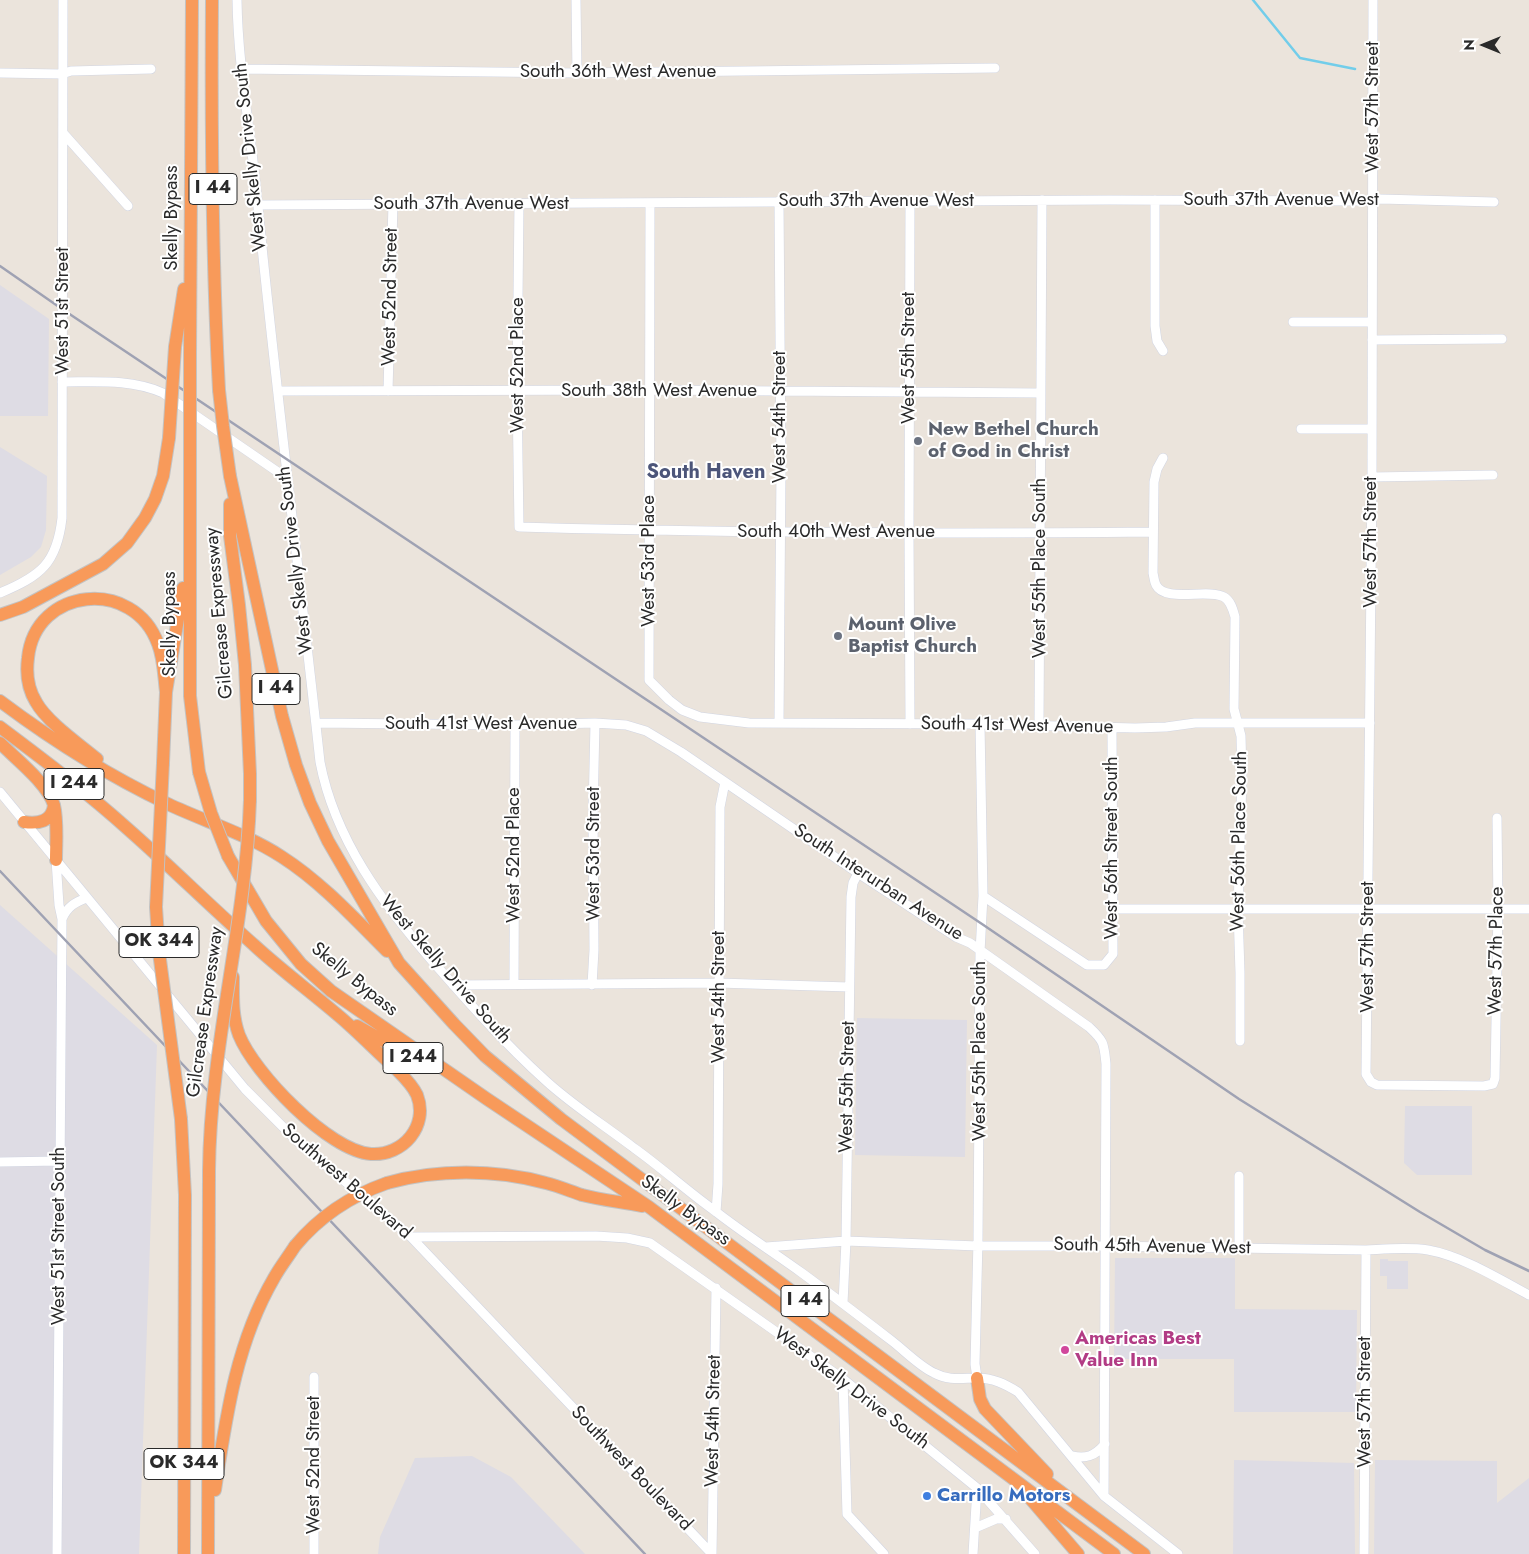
<!DOCTYPE html>
<html>
<head>
<meta charset="utf-8">
<style>
  body { margin:0 }
  #map { position:relative; width:1529px; height:1554px; overflow:hidden; background:#ebe4dc; font-family:Jost,sans-serif }
  canvas { display:block }
  .north { position:absolute; left:1459px; top:20px; width:50px; height:50px; -webkit-text-stroke:4px #fff; paint-order:stroke; rotate:270deg; font-size:14px; font-weight:700; line-height:20px; text-align:center; color:#2a2a2a }
  .north::after { content:''; display:block; margin:auto; width:18px; height:22px; background:#2a2a2a; clip-path:polygon(50% 0,100% 100%,50% 72%,0 100%) }
</style>
</head>
<body>
<div id="map">
<canvas width="1529" height="1554"></canvas>
<div class="north">N</div>
</div>
<script>
const g = document.querySelector('canvas').getContext('2d');
g.lineJoin = 'round';
function fill(path, color) { g.fillStyle = color; g.fill(path, 'evenodd'); }
function stroke(path, color, width, dash) { g.strokeStyle = color; g.lineWidth = width; g.lineCap = dash ? 'butt' : 'round'; g.setLineDash(dash || []); g.stroke(path); }
function drawText(font, color, halo, rows, align = 'center') {
  g.font = font + ' Jost,sans-serif'; g.lineWidth = 4; g.setLineDash([]); g.textBaseline = 'middle'; g.strokeStyle = halo; g.fillStyle = color; for (const [text, x, y, turn = 0] of rows) {
    g.save(); g.translate(x, y); g.rotate((+turn || 0) * Math.PI / 180); g.textAlign = isNaN(turn) ? turn : align; if (halo) g.strokeText(text, 0, 0); g.fillText(text, 0, 0); g.restore();
  }
}
fill(new Path2D(`
  M0 285 49 319 48 416H0Z
  M0 447 47 476 46 530 41 547 31 557 0 575Z
  M0 905 157 1045 139 1554H0Z
  M857 1018 967 1020 965 1157 855 1155Z
  M1405 1106H1472V1175H1417L1404 1163Z
  M1115 1258H1235V1309L1357 1310 1356 1412H1234V1359H1114Z
  M1380 1259H1388V1261H1408V1289H1387V1276H1380Z
  M472 1456 511 1477 585 1554H378L380 1537 415 1458Z
  M1234 1460 1354 1463 1355 1554H1233Z
  M1375 1460 1497 1461V1503L1529 1478V1554H1374Z`), '#dedce4');
stroke(new Path2D(`
  M1253 0 1300 58 1355 69`), '#72cdea', 2.5);
const minor = new Path2D(`
  M237 0C238 70 252 138 258 207 276 392 300 577 320 762 335 840 383 904 434 963 469 1003 505 1044 545 1080 572 1105 604 1125 634 1148 662 1168 687 1191 715 1211 743 1233 773 1252 802 1273 832 1295 862 1318 892 1341 905 1351 919 1366 934 1373 949 1381 962 1378 977 1378 993 1378 1005 1384 1018 1392L1104 1496 1178 1554
  M576 0 577 73
  M1373 0 1372 477 1366 1074 1371 1082 1377 1085 1484 1086 1493 1084 1495 1078 1498 908 1497 818
  M240 69 577 73 995 68
  M0 73 62 74 71 71 151 69
  M64 134 128 206
  M1155 200V326L1157 341 1163 351
  M910 201 909 532 910 724
  M519 203 517 391 519 527C731 533 942 534 1153 532
  M650 204C650 362 648 521 649 680L669 700 682 710 700 717 749 723 980 724 1135 728 1166 727 1195 723H1370
  M258 205 1109 200 1364 201 1380 199 1494 202
  M1293 322H1372
  M1372 340 1502 339
  M62 382C97 382 131 379 163 393L288 479
  M278 391 650 390 1040 393
  M388 391 393 203
  M1301 429H1372
  M1163 458 1157 469 1154 482 1153 573C1154 577 1154 581 1156 585 1165 603 1208 588 1224 597 1231 601 1233 610 1235 617L1234 709 1241 736 1242 777 1238 910 1240 973V1041
  M1372 477 1493 475
  M0 593C41 576 57 563 62 518L63 0
  M316 723 515 725 595 723 626 725 646 731 681 752 858 873 956 937 970 943 1089 1027C1104 1041 1104 1043 1106 1064L1104 1496
  M779 723 781 468 779 201
  M1039 725 1042 200
  M0 792 245 1089 297 1141 411 1237 712 1554
  M56 860 59 905 62 919 57 1554
  M983 896 1087 965H1104L1113 954 1112 728
  M1113 909H1529
  M62 919C67 907 75 902 87 898
  M514 984 515 725
  M453 985 718 983 849 987
  M592 985 594 950 593 812 595 723
  M0 1162 59 1161
  M1239 1176V1248
  M716 1212 718 1184 720 807 725 782
  M411 1237 596 1236 627 1238 650 1243 843 1379 977 1488 1035 1554
  M766 1247 846 1241 978 1246H1105L1366 1250C1387 1249 1408 1247 1428 1250 1462 1256 1499 1279 1529 1295
  M843 1303 846 1241 851 897 853 883 858 873
  M977 1378 975 1364 978 1240 980 952 983 896 980 724
  M843 1379 847 1514 884 1554
  M1072 1456C1086 1459 1095 1456 1105 1444
  M975 1528 996 1519H1006
  M314 1554V1377
  M712 1554 716 1288
  M973 1554 977 1488
  M1364 1554 1366 1250`);
const highway = new Path2D(`
  M212 0C211 130 212 260 219 390
  M175 347 184 289
  M190 355 192 0
  M190 450V696L199 772
  M230 476 282 716 296 765 310 803 328 841 399 963 454 1024 485 1056 561 1119 1144 1554
  M230 504V536L239 605 245 665 250 774V800
  M0 615 23 607 103 564 127 543 145 518 155 499 163 476 169 438
  M0 701C52 740 109 776 168 804 206 822 247 834 282 857 321 882 354 918 387 951
  M0 727C44 760 88 793 129 830 171 867 211 907 254 945 281 970 311 992 339 1016 358 1032 376 1051 395 1068 403 1076 412 1084 417 1095 429 1126 403 1156 371 1154 329 1151 254 1073 239 1035 232 1016 233 997 233 977
  M0 743C17 760 47 783 54 805 58 822 56 843 56 860
  M97 759C79 744 47 722 36 702 28 689 26 673 28 658 35 587 134 577 158 644 164 659 164 676 166 692
  M163 763 166 692 183 588
  M24 822C38 824 52 822 54 805
  M228 856 266 921 301 964 331 991 487 1099 649 1207 1114 1554
  M357 1026 416 1059
  M181 1119 185 1195 184 1554
  M387 1183C437 1169 495 1169 546 1183 558 1186 570 1191 582 1195 601 1200 622 1202 642 1206
  M977 1378 980 1399 985 1409 1047 1474
  M215 1490C226 1417 236 1343 274 1278 280 1267 288 1257 295 1246
  M1029 1497 1078 1554
  M208 1554 209 1171`);
stroke(minor, '#d1d5e2', 10);
stroke(highway, '#c3c3c3', 14);
stroke(minor, '#fff', 9);
stroke(highway, '#f89a5a', 12);
stroke(new Path2D(`
  M0 266 62 309 982 924 1239 1099 1420 1212 1485 1250 1529 1271
  M0 871 645 1554`), '#9fa2b3', 2.5);
const highwayBridge = new Path2D(`
  M219 390 223 426 230 476
  M169 438 175 347
  M190 450V355
  M163 763 156 907 159 952 181 1119
  M199 772 211 813 228 856
  M209 1171C210 1046 246 925 250 800
  M295 1246C320 1216 350 1196 387 1183`);
stroke(highwayBridge, '#c3c3c3', 14, []);
stroke(highwayBridge, '#f89a5a', 12);
for (const [x, y, r, color] of [
  [918,441,5,"#6b7280"],
  [838,636,5,"#6b7280"],
  [1065,1350,5,"#d1479c"],
  [927,1496,5,"#3f7fe0"]
]) { const dot = new Path2D(); dot.arc(x, y, r, 0, 2 * Math.PI); g.fillStyle = color; g.fill(dot); stroke(dot, '#fff', 2); }
for (const [x, y, w] of [
  [213,189,48],
  [276,689,48],
  [74,784,60],
  [159,942,80],
  [413,1058,60],
  [805,1301,48],
  [184,1464,80]
]) { const box = new Path2D(); box.roundRect(x - w / 2, y - 15.5, w, 31, 4); g.fillStyle = '#fff'; g.fill(box); stroke(box, '#2a2a2a', 1); }
drawText('bold 18px', '#2a2a2a', null, [
  ["I 44",213,189],
  ["I 44",276,689],
  ["I 244",74,784],
  ["OK 344",159,942],
  ["I 244",413,1058],
  ["I 44",805,1301],
  ["OK 344",184,1464]
]);
drawText('19px', '#2a2a2a', '#fff', [
  ["South 36th West Avenue",618,72],
  ["West 57th Street",1373,107,-90],
  ["West Skelly Drive South",251,157,-96],
  ["South 37th Avenue West",1281,200],
  ["South 37th Avenue West",876,201],
  ["South 37th Avenue West",471,204],
  ["Skelly Bypass",172,218,-90],
  ["West 52nd Street",391,297,-89],
  ["West 51st Street",63,311,-90],
  ["West 55th Street",909,358,-90],
  ["West 52nd Place",518,365,-90],
  ["South 38th West Avenue",659,391],
  ["West 54th Street",780,417,-90],
  ["South 40th West Avenue",836,532],
  ["West 57th Street",1371,542,-90],
  ["West Skelly Drive South",296,560,-97],
  ["West 53rd Place",649,561,-90],
  ["West 55th Place South",1040,568,-90],
  ["Gilcrease Expressway",220,613,-95],
  ["Skelly Bypass",170,624,-90],
  ["South 41st West Avenue",481,724],
  ["South 41st West Avenue",1017,726,1],
  ["West 56th Place South",1240,841,-89],
  ["West 56th Street South",1112,848,-90],
  ["West 53rd Street",594,854,-90],
  ["West 52nd Place",514,855,-90],
  ["South Interurban Avenue",878,883,33],
  ["West 57th Street",1368,947,-90],
  ["West 57th Place",1497,951,-89],
  ["West Skelly Drive South",445,970,49],
  ["Skelly Bypass",354,980,39],
  ["West 54th Street",719,997,-90],
  ["Gilcrease Expressway",206,1012,-82],
  ["West 55th Place South",980,1051,-90],
  ["West 55th Street",848,1087,-89],
  ["Southwest Boulevard",346,1182,41],
  ["Skelly Bypass",685,1211,36],
  ["West 51st Street South",59,1236,-90],
  ["South 45th Avenue West",1152,1247,1],
  ["West Skelly Drive South",851,1389,37],
  ["West 57th Street",1365,1402,-90],
  ["West 54th Street",714,1421,-89],
  ["West 52nd Street",314,1465,-90],
  ["Southwest Boulevard",631,1469,46]
]);
drawText('bold 19px', '#5b616d', '#fff', [
  ["New Bethel Church",928,430],
  ["of God in Christ",928,452],
  ["Mount Olive",848,625],
  ["Baptist Church",848,647]
], 'left');
drawText('bold 19px', '#b23c85', '#fff', [
  ["Americas Best",1075,1339],
  ["Value Inn",1075,1361]
], 'left');
drawText('bold 19px', '#366cbe', '#fff', [
  ["Carrillo Motors",937,1496]
], 'left');
drawText('bold 20px', '#4c5579', '#fff', [
  ["South Haven",706,473]
]);
</script>
</body>
</html>
